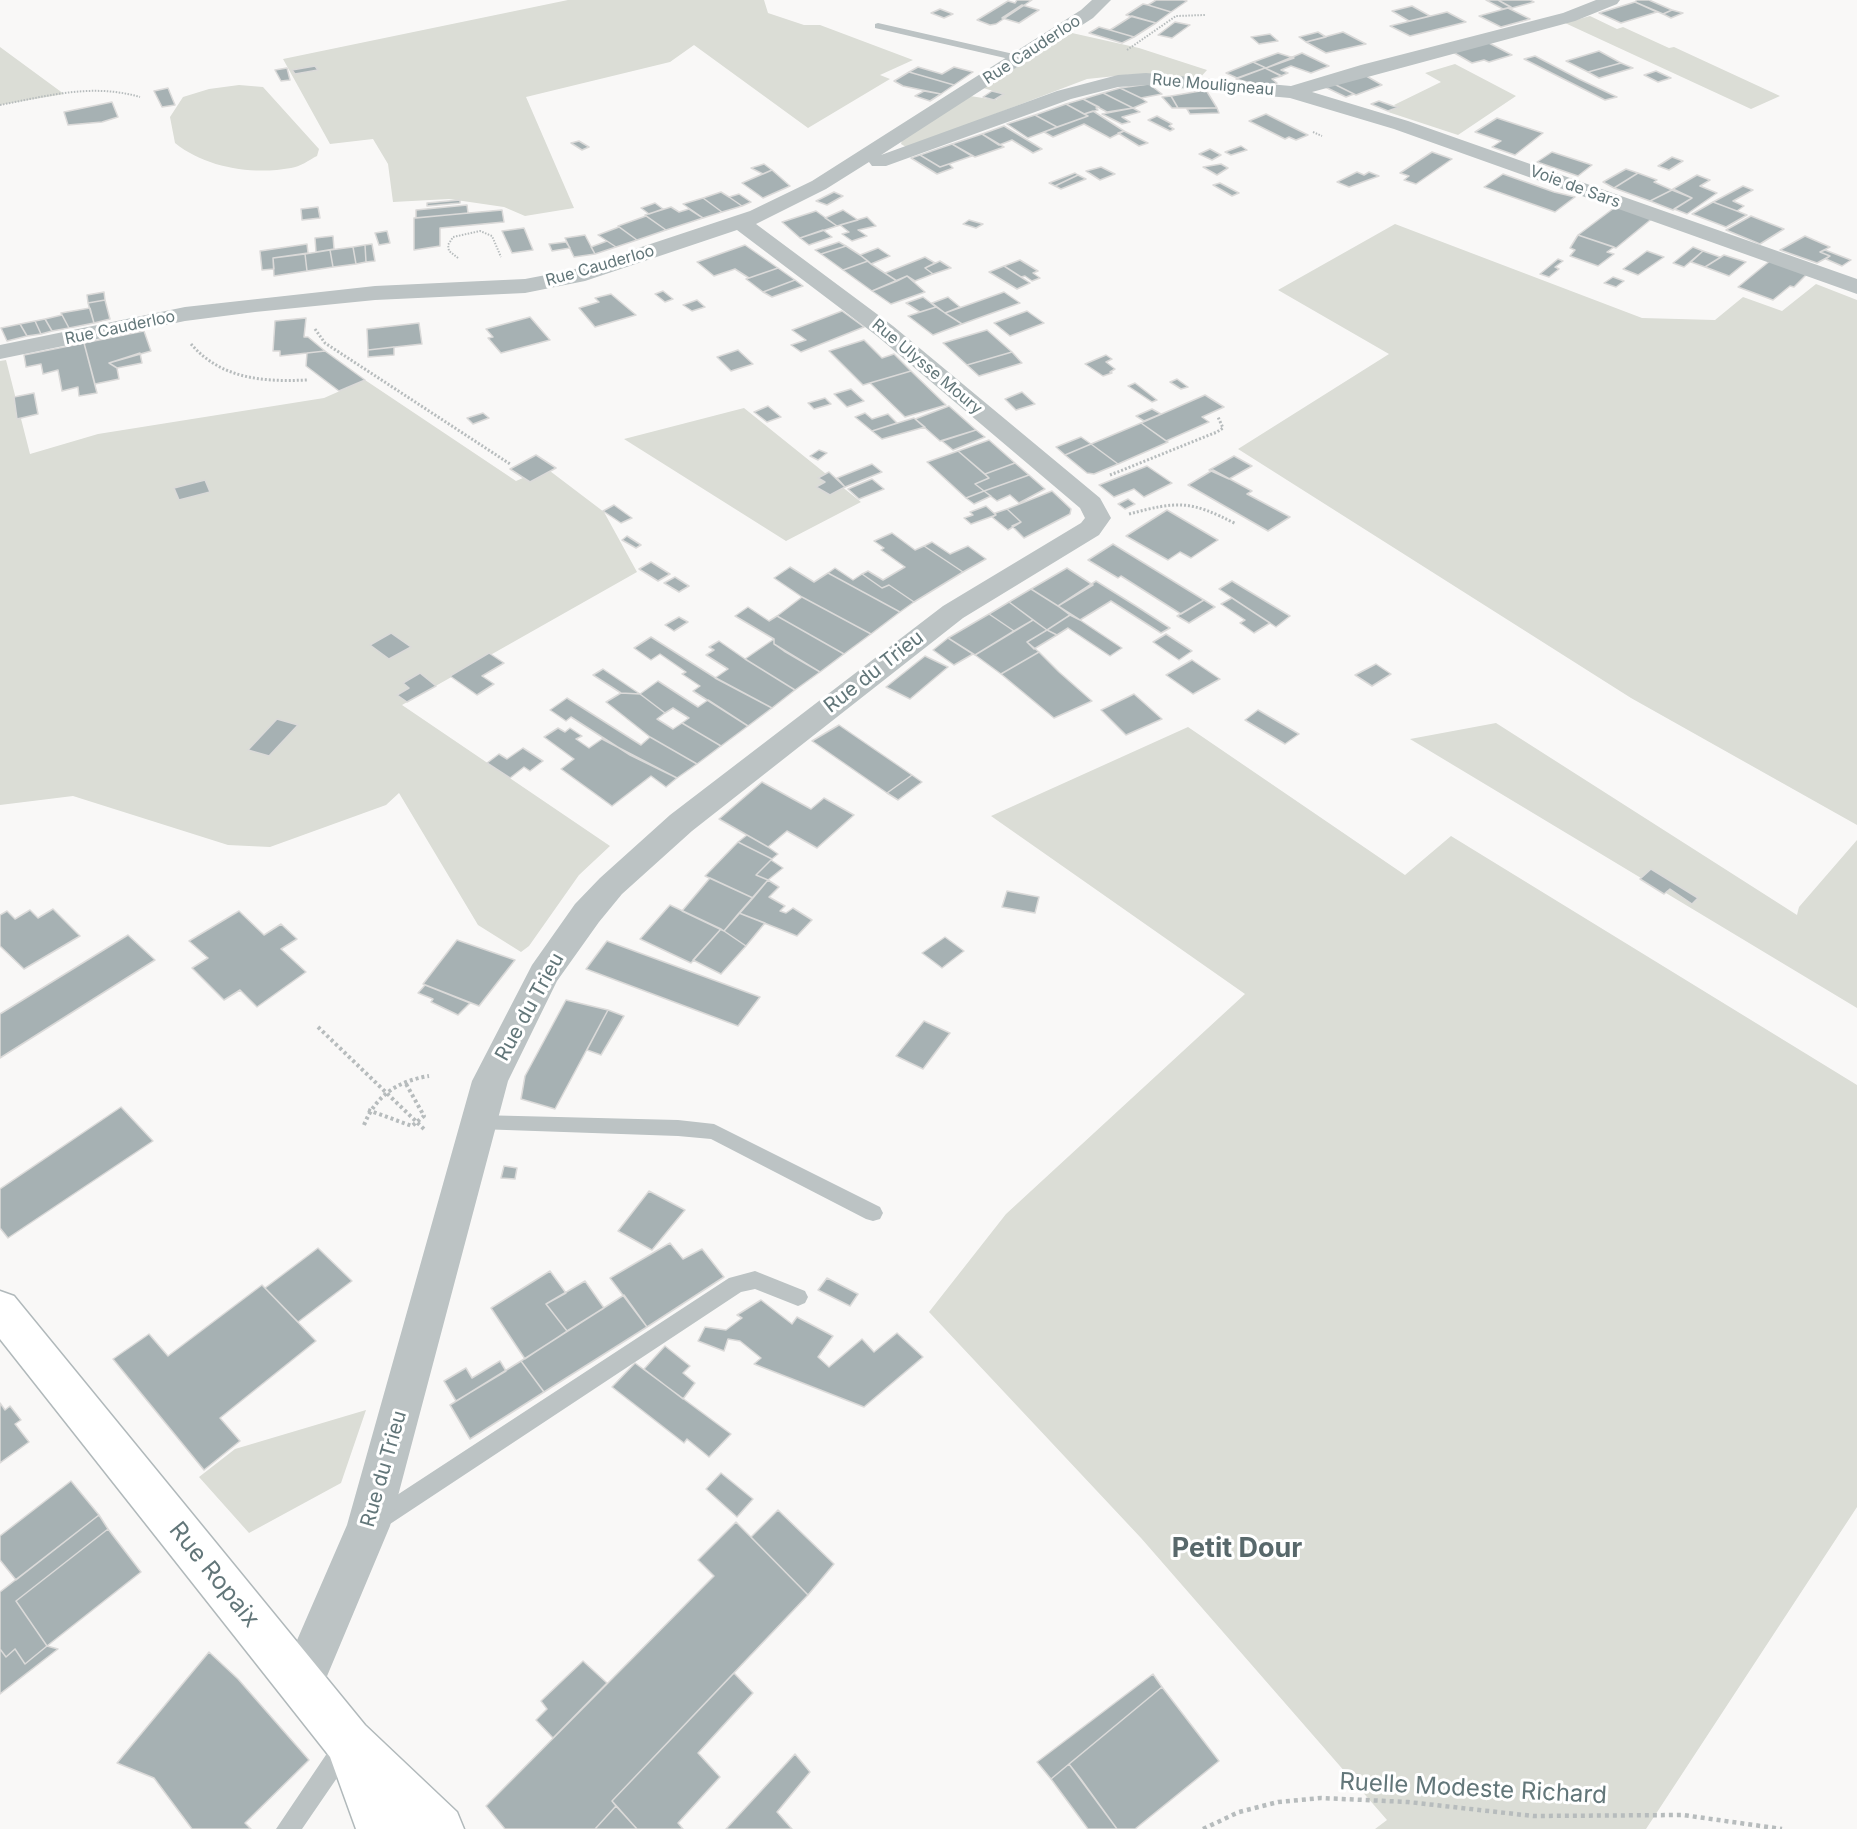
<!DOCTYPE html>
<html>
<head>
<meta charset="utf-8">
<style>
  body { margin:0 }
  canvas { display:block; background:#f9f8f7 }
</style>
</head>
<body>
<canvas width="1857" height="1829"></canvas>
<script>
const g = document.querySelector('canvas').getContext('2d');
g.lineJoin = 'round';
function fill(path, color) { g.fillStyle = color; g.fill(path, 'evenodd'); }
function stroke(path, color, width, dash) { g.strokeStyle = color; g.lineWidth = width; g.lineCap = dash ? 'butt' : 'round'; g.setLineDash(dash || []); g.stroke(path); }
function drawText(font, color, halo, rows, align = 'center') {
  g.font = font + ' Inter,sans-serif'; g.lineWidth = 6; g.setLineDash([]); g.textBaseline = 'middle'; g.strokeStyle = halo; g.fillStyle = color; for (const [text, x, y, turn = 0] of rows) {
    g.save(); g.translate(x, y); g.rotate((+turn || 0) * Math.PI / 180); g.textAlign = isNaN(turn) ? turn : align; if (halo) g.strokeText(text, 0, 0); g.fillText(text, 0, 0); g.restore();
  }
}
fill(new Path2D(`
  M568 0H764L768 13 804 25H820L913 60 880 75 890 79 808 128 694 45 670 62 526 97 574 208 525 216 504 207 449 199 393 202 388 164 373 139 330 144 283 59Z
  M1590 16 1617 29 1623 27 1669 48 1674 47 1780 96 1751 109 1565 23Z
  M1072 33 1139 48 1207 70 1198 80 1135 74 1087 79 911 146 906 147 901 144 902 140 970 96 996 100 1004 94 983 88Z
  M0 47 64 94 0 105Z
  M1455 64 1516 96 1458 135 1388 112 1398 107 1394 105 1396 104 1441 82 1425 73Z
  M239 85 263 87 319 149 317 156C309 160 300 167 291 168 253 175 206 168 175 143L170 117 183 97 209 89Z
  M1395 224 1642 318 1715 320 1743 297 1782 311 1816 284 1857 300V825L1631 698 1238 449 1389 354 1278 290Z
  M6 360 30 454 98 434 324 398 365 380 516 481 546 468 604 512 637 572 402 705 610 846 579 875 529 946 521 952 478 925 399 793 386 805 270 847 228 845 73 796 0 805V361Z
  M744 408 861 502 786 541 624 439Z
  M1496 723 1797 915 1799 907 1857 840V1008L1410 739Z
  M1188 727 1405 875 1451 836 1857 1085V1507L1646 1829H1375L1387 1820 1141 1538 929 1312 1006 1214 1245 994 991 816Z
  M366 1410 341 1483 249 1533 199 1477 235 1449Z`), '#dbddd6');
const building = new Path2D(`
  M1017 0H1032L996 24 990 25 977 20 1008 1 1015 3Z
  M1156 0H1183L1187 1 1171 12 1148 5Z
  M1486 0H1498L1511 7 1503 9Z
  M1498 0H1530L1534 2 1512 8Z
  M1637 0H1649L1672 10 1663 14 1635 2Z
  M1635 2 1657 12 1621 23 1599 13Z
  M1143 4 1148 5 1171 12 1156 23 1126 15Z
  M1022 5 1039 10 1019 23 1002 18Z
  M1412 6 1430 16 1409 21 1392 11Z
  M1508 8 1530 19 1501 27 1479 16Z
  M940 9 953 14 944 18 931 13Z
  M1672 10 1683 13 1671 18 1663 14Z
  M1447 12 1466 22 1410 36 1390 26Z
  M1132 16 1156 23 1134 37 1110 30Z
  M1175 22 1190 25 1172 38 1158 35Z
  M1099 27 1110 30 1134 37 1122 43 1089 33Z
  M1318 32 1326 37 1306 42 1299 37Z
  M1343 32 1366 44 1326 53 1306 42Z
  M1270 34 1278 41 1259 44 1251 37Z
  M1487 42 1512 55 1489 62 1484 60 1472 63 1451 51Z
  M1599 51 1621 63 1588 72 1566 61Z
  M1278 53 1294 58 1266 68 1253 62Z
  M1302 53 1329 66 1311 73 1291 66 1281 70 1288 73 1281 76 1265 68 1237 78 1226 73 1253 62 1266 68Z
  M1535 56 1579 79 1617 97 1605 100 1524 59Z
  M1621 63 1633 68 1599 78 1588 72Z
  M315 66 318 70 295 74 292 70Z
  M918 67 942 74 954 67 973 72 954 85 909 72Z
  M287 68 290 80 281 81 275 70Z
  M1265 68 1282 76 1272 79 1277 83 1265 87 1236 79Z
  M1656 71 1671 78 1658 82 1644 75Z
  M909 72 954 85 941 94 903 86 894 81Z
  M1361 73 1382 85 1356 95 1332 83Z
  M1332 83 1354 94 1346 97 1323 86Z
  M1149 84 1162 94 1141 98 1120 88Z
  M168 88 175 105 162 107 154 91Z
  M1120 88 1141 98 1147 102 1133 108 1103 93Z
  M1206 90 1217 108H1178L1171 96Z
  M924 91 941 94 930 101 915 96Z
  M992 91 1004 94 994 100 983 97Z
  M1103 93 1133 108 1107 112 1083 99Z
  M1171 96 1178 108H1172L1162 97Z
  M1083 99 1099 107 1096 108 1098 110 1084 114 1066 104Z
  M1379 101 1393 106 1399 107 1388 111 1371 104Z
  M112 102 118 117 102 122 68 125 64 112Z
  M1066 104 1088 116 1057 127 1035 115Z
  M1133 108 1140 112 1122 117 1130 122 1122 124 1102 114Z
  M1211 108H1217L1219 113 1190 114 1187 109Z
  M1093 111 1124 131 1110 138 1084 124 1053 137 1044 132 1088 116 1084 114Z
  M1266 114 1308 135 1296 140 1289 137 1285 139 1249 121Z
  M1035 115 1057 127 1028 138 1007 124Z
  M1157 116 1172 124 1169 126 1174 129 1170 131 1148 120Z
  M1497 118 1543 133 1515 155 1492 147 1501 141 1475 132Z
  M1004 126 1042 149 1033 153 1012 140 999 145 982 134Z
  M1124 131 1148 143 1139 146 1118 133Z
  M982 134 1004 147 975 157 952 144Z
  M579 141 589 147 582 150 571 143Z
  M952 144 972 156 940 167 920 155Z
  M1241 146 1247 150 1231 155 1225 152Z
  M1210 149 1221 155 1212 160 1199 154Z
  M1432 152 1452 159 1416 184 1404 180 1409 176 1400 173Z
  M1552 152 1592 165 1578 176 1537 162Z
  M920 155 940 167 949 164 953 168 937 174 911 158Z
  M1672 157 1683 161 1669 170 1658 166Z
  M764 164 772 170 763 174 751 168Z
  M1221 164 1228 168 1217 175 1203 167Z
  M1101 167 1115 174 1100 180 1086 171Z
  M1626 169 1638 173 1614 188 1603 182Z
  M772 170 790 186 763 198 742 183Z
  M1357 172 1364 175 1369 172 1379 176 1349 187 1337 182Z
  M1075 173 1078 175 1055 186 1049 183Z
  M1638 173 1657 180 1654 182 1672 190 1650 201 1614 188Z
  M1503 174 1554 192 1575 197 1555 212 1484 187Z
  M1078 175 1086 179 1061 189 1055 186Z
  M1697 175 1710 180 1700 186 1717 193 1687 214 1674 209 1692 198 1673 189Z
  M1220 183 1239 193 1232 196 1213 185Z
  M1743 186 1753 190 1733 201 1744 206 1737 211 1713 202Z
  M1672 190 1692 198 1673 210 1650 201Z
  M721 192 729 197 742 206 722 212 703 198Z
  M834 192 843 196 827 205 816 201Z
  M739 194 751 202 742 206 729 197Z
  M703 198 722 212 703 218 683 204Z
  M460 200V203L427 206V203Z
  M1713 202 1737 211 1747 215 1726 227 1692 214Z
  M655 203 663 209 649 214 641 208Z
  M467 205 468 213 416 218V210Z
  M1618 205 1654 217 1616 248 1578 235Z
  M318 207 320 218 302 220 301 209Z
  M671 207 679 212 689 209 703 218 666 230 645 215Z
  M502 210 504 222 440 228V246L414 250V218Z
  M843 210 858 220 837 226 825 218Z
  M816 211 837 226 800 238 782 222Z
  M646 216 666 230 637 240 618 226Z
  M1751 216 1784 229 1760 244 1726 230Z
  M867 217 876 226 858 230 867 236 852 241 842 234 849 232 840 225Z
  M969 220 983 224 976 228 963 224Z
  M619 227 637 240 616 247 598 235Z
  M524 228 533 250 512 253 502 231Z
  M823 230 832 237 809 245 800 238Z
  M387 231 390 243 379 245 375 233Z
  M585 235 595 254 574 257 565 238Z
  M1578 235 1614 247 1607 252 1614 254 1598 266 1570 256 1575 250 1570 248Z
  M333 236 334 249 316 252 315 238Z
  M1805 236 1830 247 1820 252 1830 256 1817 263 1780 250Z
  M607 241 616 247 595 254 591 247Z
  M566 242 570 248 552 251 549 244Z
  M839 242 846 246 821 254 815 250Z
  M307 244 308 253 273 258 274 269 262 270 260 251Z
  M372 244 375 261 366 262 365 245Z
  M365 245 366 262 356 264 353 247Z
  M745 245 778 268 749 278 735 269 714 276 697 262Z
  M846 246 860 255 868 261 843 270 821 254Z
  M353 247 356 264 333 267 330 250Z
  M1693 247 1703 251 1684 267 1673 263Z
  M878 248 890 256 871 264 860 255Z
  M330 250 333 267 307 271 305 254Z
  M1825 250 1851 260 1842 266 1826 259 1830 256 1820 252Z
  M1647 251 1664 257 1638 275 1623 269Z
  M1703 251 1720 257H1721L1705 267 1691 262Z
  M305 254 307 271 274 276 273 258Z
  M1724 255 1746 262 1729 276 1705 267Z
  M925 257 935 263 925 268 933 274 915 281 907 276 897 281 885 273Z
  M1558 259 1563 261 1555 267 1559 269 1549 277 1540 274Z
  M1020 260 1038 271 1033 273 1040 278 1032 281 1025 276 1021 277 1004 266Z
  M1771 260 1807 274 1794 287 1790 286 1773 300 1738 287Z
  M868 261 871 264 897 281 872 291 843 270Z
  M940 261 951 268 933 274 925 268Z
  M1004 266 1021 277 1030 283 1017 289 989 272Z
  M778 268 795 280 763 292 746 279Z
  M907 276 925 292 891 304 872 291Z
  M1613 277 1624 281 1616 287 1604 283Z
  M795 280 803 286 772 297 763 292Z
  M663 291 673 299 665 302 655 294Z
  M104 292 105 300 88 303 87 295Z
  M1004 292 1020 303 962 324 945 313Z
  M611 294 636 315 595 327 579 308 599 302 595 298Z
  M923 297 936 307 920 312 906 303Z
  M948 297 960 307 945 313 932 303Z
  M105 300 110 319 94 323 88 303Z
  M697 300 705 307 692 311 683 305Z
  M936 307 945 313 962 324 933 335 908 316Z
  M90 308 94 323 69 328 61 313Z
  M842 311 864 327 801 352 791 345 806 340 792 330Z
  M1027 311 1044 323 1010 336 994 323Z
  M62 315 69 328 52 331 45 319Z
  M530 317 550 340 501 353 488 338 493 337 486 329Z
  M306 318 304 337H308L325 351 280 356V351H273L275 321Z
  M45 319 52 331 41 334 35 321Z
  M35 321 41 334 27 336 20 324Z
  M419 323 422 344 368 350 367 329Z
  M20 324 27 336 7 341 1 328Z
  M987 330 1012 352 967 365 943 343Z
  M144 331 151 351 109 363 117 368 119 379 95 384 84 343Z
  M864 340 882 358 894 354 911 371 863 385 829 351Z
  M84 343 97 393 79 396 78 387 62 391 58 370 43 374 41 364 26 367 24 355Z
  M394 347V355L368 357V350Z
  M738 350 753 364 731 371 717 357Z
  M325 351 365 380 339 391 306 366 307 353Z
  M1012 352 1022 363 979 376 967 365Z
  M140 353 142 363 117 368 109 363Z
  M1106 355 1112 359 1106 362 1115 369 1110 372 1112 373 1103 376 1085 364Z
  M911 371 946 405 905 417 870 383Z
  M1177 379 1188 387 1181 389 1170 382Z
  M1135 383 1157 400 1152 402 1128 386Z
  M851 389 864 401 847 407 834 394Z
  M1022 392 1035 404 1016 410 1005 399Z
  M34 393 38 414 17 419 14 397Z
  M1205 395 1224 407 1202 417 1209 422 1166 441 1141 423Z
  M825 398 831 404 814 409 808 403Z
  M768 406 781 417 767 422 754 412Z
  M949 406 976 430 940 441 915 419Z
  M1152 409 1161 414 1144 421 1136 416Z
  M483 413 489 418 473 424 467 418Z
  M865 413 872 419 888 414 897 423 872 431 855 417Z
  M914 418 925 427 882 439 872 431Z
  M1141 423 1168 442 1118 464 1091 444Z
  M976 430 985 437 953 450 942 441Z
  M1081 437 1091 444 1065 455 1056 447Z
  M989 440 1015 463 985 474 958 451Z
  M1091 444 1118 464 1094 474 1087 473 1065 455Z
  M819 450 827 453 818 460 810 456Z
  M958 451 989 478 975 484 984 491 966 498 927 462Z
  M536 455 556 468 530 482 510 469Z
  M1234 456 1252 466 1229 479 1209 470Z
  M1015 463 1029 475 984 491 975 484 989 478 985 474Z
  M872 464 882 472 845 487 837 478Z
  M1147 466 1172 483 1144 497 1134 489 1114 497 1099 485Z
  M1213 470 1252 491 1247 494 1290 517 1268 531 1188 485Z
  M829 472 845 487 830 495 816 487 825 482 818 478Z
  M1029 475 1045 489 1019 503 1010 495 997 501 984 491Z
  M872 479 884 489 859 499 848 489Z
  M205 480 210 492 179 500 174 488Z
  M984 491 991 496 974 504 966 498Z
  M1052 491 1071 509 1070 514 1024 538 1012 526 1021 522 1007 509Z
  M1128 499 1135 504 1125 509 1118 504Z
  M614 505 632 518 621 523 603 511Z
  M986 506 996 515 971 524 964 518 973 515 970 512Z
  M1007 509 1021 522 1008 530 992 517 996 515 995 513Z
  M1167 510 1218 540 1191 558 1180 552 1168 560 1126 536Z
  M892 533 915 550 924 546 963 572 914 602 889 585 882 588 862 574 868 571 883 580 905 567 881 550 884 548 874 541Z
  M627 536 641 545 636 548 622 540Z
  M932 542 950 554 968 546 986 559 963 572 924 546Z
  M1113 544 1204 600 1181 614 1121 576 1118 578 1088 560Z
  M651 562 670 574 658 581 639 569Z
  M790 567 814 582 828 573 900 612 871 634 802 597 774 578Z
  M835 568 853 580 862 574 882 588 889 585 914 602 900 612 828 573Z
  M1067 568 1093 585 1058 606 1031 589Z
  M675 577 689 586 679 592 664 583Z
  M1096 581 1136 606 1170 628 1161 633 1111 601 1080 620 1058 606Z
  M1232 581 1290 616 1276 627 1219 589Z
  M1031 589 1058 606 1070 615 1047 630 1009 602Z
  M802 597 871 634 844 654 777 616Z
  M1232 598 1270 623 1254 633 1240 623 1245 620 1221 604Z
  M1204 600 1215 607 1189 623 1177 616Z
  M1009 602 1033 620 1014 631 989 614Z
  M748 607 769 621 777 616 844 654 820 672 784 651 774 644V639L735 616Z
  M989 614 1014 631 975 655 948 638Z
  M1070 615 1080 620 1122 648 1110 656 1068 628 1057 635 1047 630Z
  M679 617 688 622 674 631 665 625Z
  M1033 620 1047 630 1027 642 1039 652 1001 674 975 655Z
  M1047 630 1057 635 1034 649 1027 642Z
  M391 633 411 647 389 659 370 645Z
  M1166 634 1192 651 1179 660 1153 642Z
  M651 637 714 677 772 708 748 726 693 691 700 686 682 674 686 672 660 654 651 660 634 648Z
  M948 638 973 654 954 665 933 650Z
  M774 639V644L820 672 795 690 745 659Z
  M719 641 745 659 795 690 772 708 715 678 728 669 706 655 714 650 709 647Z
  M1039 652 1059 672 1092 701 1054 718 1001 674Z
  M489 653 504 663 482 676 494 684 477 695 450 676Z
  M925 656 948 667 910 699 886 687Z
  M1192 660 1220 679 1193 694 1166 675Z
  M1376 664 1391 674 1372 686 1355 675Z
  M603 669 640 694 621 693 593 675Z
  M420 673 436 686 407 702 397 695 409 688 403 683Z
  M658 681 698 707 708 700 748 726 721 746 682 723 689 718 673 708 665 713 640 694Z
  M621 693 640 694 665 713 657 719 673 729 682 723 721 746 697 764 650 737 606 702Z
  M1134 694 1162 719 1126 735 1101 710Z
  M567 698 641 745 650 737 697 764 677 778 630 755 571 717 566 721 550 710Z
  M1258 710 1299 734 1285 744 1245 720Z
  M277 719 298 725 269 756 248 750Z
  M839 725 912 775 887 793 812 741Z
  M558 728 565 732 570 728 582 736 576 739 589 748 602 739 677 778 666 787 651 776 612 806 561 769 574 759 544 737Z
  M523 748 543 761 530 771 524 767 510 778 487 763 499 754 507 759Z
  M912 775 922 782 898 800 887 793Z
  M762 782 811 809 824 798 854 815 817 848 787 831 768 847 719 819Z
  M747 835 768 847 778 854 772 859 738 842Z
  M738 842 772 859 756 875 768 880 753 898 705 876Z
  M771 860 783 868 768 880 756 875Z
  M1651 869 1698 898 1692 904 1670 889 1664 894 1640 879Z
  M710 878 753 898 724 931 682 911Z
  M768 880 779 887 769 897 785 906 780 911 786 913 793 908 812 920 797 936 739 913Z
  M1007 891 1039 897 1035 913 1002 907Z
  M670 905 721 929 691 963 640 939Z
  M53 909 80 936 24 969 0 946V915L7 911 15 919 30 910 38 918Z
  M239 911 264 935 281 924 297 939 281 949 306 972 257 1007 240 990 224 1000 192 968 208 958 189 941Z
  M739 913 765 923 746 946 724 931Z
  M721 929 746 946 721 974 693 960Z
  M128 935 155 960 0 1058V1014Z
  M945 937 964 951 942 968 922 953Z
  M457 940 515 960 479 1006 423 984Z
  M607 941 760 997 738 1026 586 969Z
  M425 985 470 1003 458 1015 431 1002 433 999 418 993Z
  M566 1000 608 1010 555 1109 521 1099 525 1076Z
  M608 1010 624 1016 601 1055 587 1050Z
  M924 1021 950 1033 923 1069 896 1056Z
  M121 1107 153 1141 8 1238 0 1228V1189Z
  M504 1166 517 1168 515 1179 501 1178Z
  M649 1191 685 1210 652 1250 618 1231Z
  M670 1243 683 1259 702 1249 724 1277 647 1327 610 1278Z
  M318 1248 352 1281 298 1322 265 1288Z
  M550 1271 566 1293 546 1304 567 1331 525 1359 491 1308Z
  M827 1278 858 1294 850 1306 818 1290Z
  M585 1281 604 1308 567 1331 546 1304Z
  M262 1285 316 1341 220 1418 240 1441 204 1470 113 1359 149 1334 168 1356Z
  M624 1295 647 1327 544 1392 521 1361Z
  M761 1300 792 1324 797 1317 833 1336 818 1357 829 1367 862 1339 874 1352 897 1333 923 1357 864 1407 754 1364 761 1358 740 1341 728 1339 724 1351 698 1341 705 1327 726 1330 742 1318 737 1315Z
  M665 1346 690 1366 683 1373 695 1383 683 1399 644 1369Z
  M500 1361 506 1371 456 1401 444 1381 466 1368 472 1378Z
  M521 1361 544 1392 470 1439 450 1405Z
  M635 1363 731 1434 709 1457 687 1439 684 1443 612 1387Z
  M0 1403 5 1410 10 1406 21 1420 15 1424 29 1442 0 1463Z
  M721 1473 753 1499 737 1517 706 1489Z
  M71 1481 99 1515 16 1580 0 1560V1536Z
  M778 1510 834 1564 808 1595 751 1537Z
  M99 1515 108 1529 16 1601 47 1646 25 1664 15 1649 6 1657 0 1649V1592Z
  M736 1522 808 1595 612 1801 616 1806 595 1829H505L486 1806 714 1576 698 1560Z
  M108 1529 141 1572 47 1646 16 1601Z
  M47 1646 58 1649 0 1694V1649L6 1657 15 1649 25 1664Z
  M209 1652 238 1679 309 1760 245 1823 251 1829H192L154 1778 117 1763Z
  M583 1661 607 1683 553 1738 536 1720 547 1709 541 1701Z
  M734 1673 753 1693 698 1753 720 1777 678 1823 683 1829H637L612 1801Z
  M1153 1674 1162 1687 1051 1779 1037 1762Z
  M1162 1687 1219 1761 1135 1829H1117L1069 1764Z
  M795 1754 810 1772 777 1812 792 1829H726Z
  M1069 1764 1080 1778 1117 1829H1088L1051 1779Z
  M616 1806 637 1829H595Z`);
fill(building, '#a6b1b3');
stroke(building, '#dbdad9', 1.5);
const secondary = new Path2D(`
  M0 1291 14 1296 365 1725 457 1812 464 1829H356L330 1757 0 1339Z`);
stroke(secondary, '#b1b9bb', 3);
stroke(new Path2D(`
  M1127 50 1176 16 1205 15
  M0 105C47 96 92 83 140 97
  M1313 132 1322 136
  M458 258 449 251 448 245 453 237 480 231 492 236 501 257`), '#b7bcbd', 2, [1.5, 1.5]);
stroke(new Path2D(`
  M315 329 325 343 510 464
  M191 344C221 379 263 382 307 380
  M1110 475 1217 432 1223 428 1218 417
  M1129 514C1178 501 1190 500 1236 524`), '#b7bcbd', 3, [2, 2]);
stroke(new Path2D(`
  M318 1027 425 1130
  M368 1110 412 1126 424 1116 405 1082
  M364 1125C376 1095 398 1081 429 1076`), '#b7bcbd', 4, [3, 3]);
stroke(new Path2D(`
  M1203 1829 1239 1812 1278 1802 1321 1798 1408 1802 1533 1816 1683 1815 1782 1829`), '#b7bcbd', 4.5, [4, 4]);
fill(new Path2D(`
  M878 23 1018 55 1023 58 1018 61 875 28V24Z
  M478 1115 678 1120 714 1124 880 1207 883 1213 880 1219 873 1221 866 1219 711 1139 678 1136 478 1129 472 1127 469 1122 472 1117Z
  M755 1271 805 1291 808 1297 805 1303 798 1306 755 1289 741 1292 384 1528 376 1532 368 1528 365 1521 368 1514 729 1278Z
  M344 1736 352 1740 356 1748 352 1756 302 1829H276L336 1740Z`), '#bcc3c4');
fill(new Path2D(`
  M1092 0H1111L1093 18 881 155 1057 91 1118 75 1146 73 1291 86 1361 65 1563 13 1596 0H1620L1617 4 1575 21 1312 92 1408 121 1857 279V294L1394 129 1290 98 1146 85 1118 87 1071 99 886 166H872L869 162 826 189 756 224 893 326 1100 498 1111 518 1099 535 963 618 692 831 622 894 599 922 557 981 508 1081 390 1526 317 1700 301 1707 285 1700 278 1684 347 1525 472 1081 532 965 575 904 600 878 670 815 943 606 1081 523 1085 518 1080 508 877 336 737 230 585 281 525 293 375 300 255 312 185 321 0 359V345L185 307 375 286 525 279 572 270 750 211 812 181 1081 10Z`), '#bcc3c4');
fill(secondary, '#fff');
drawText('16px', '#627679', '#fff', [
  ["Rue Cauderloo",1032,50,-33],
  ["Rue Mouligneau",1213,85,5],
  ["Voie de Sars",1575,187,20],
  ["Rue Cauderloo",600,266,-16],
  ["Rue Cauderloo",120,328,-12],
  ["Rue Ulysse Moury",927,367,40]
]);
drawText('20px', '#627679', '#fff', [
  ["Rue du Trieu",874,672,-38],
  ["Rue du Trieu",530,1007,-61],
  ["Rue du Trieu",384,1469,-74]
]);
drawText('24px', '#627679', '#fff', [
  ["Rue Ropaix",214,1575,51],
  ["Ruelle Modeste Richard",1473,1789,3]
]);
drawText('bold 27px', '#58686b', '#fff', [
  ["Petit Dour",1237,1549]
]);
</script>
</body>
</html>
